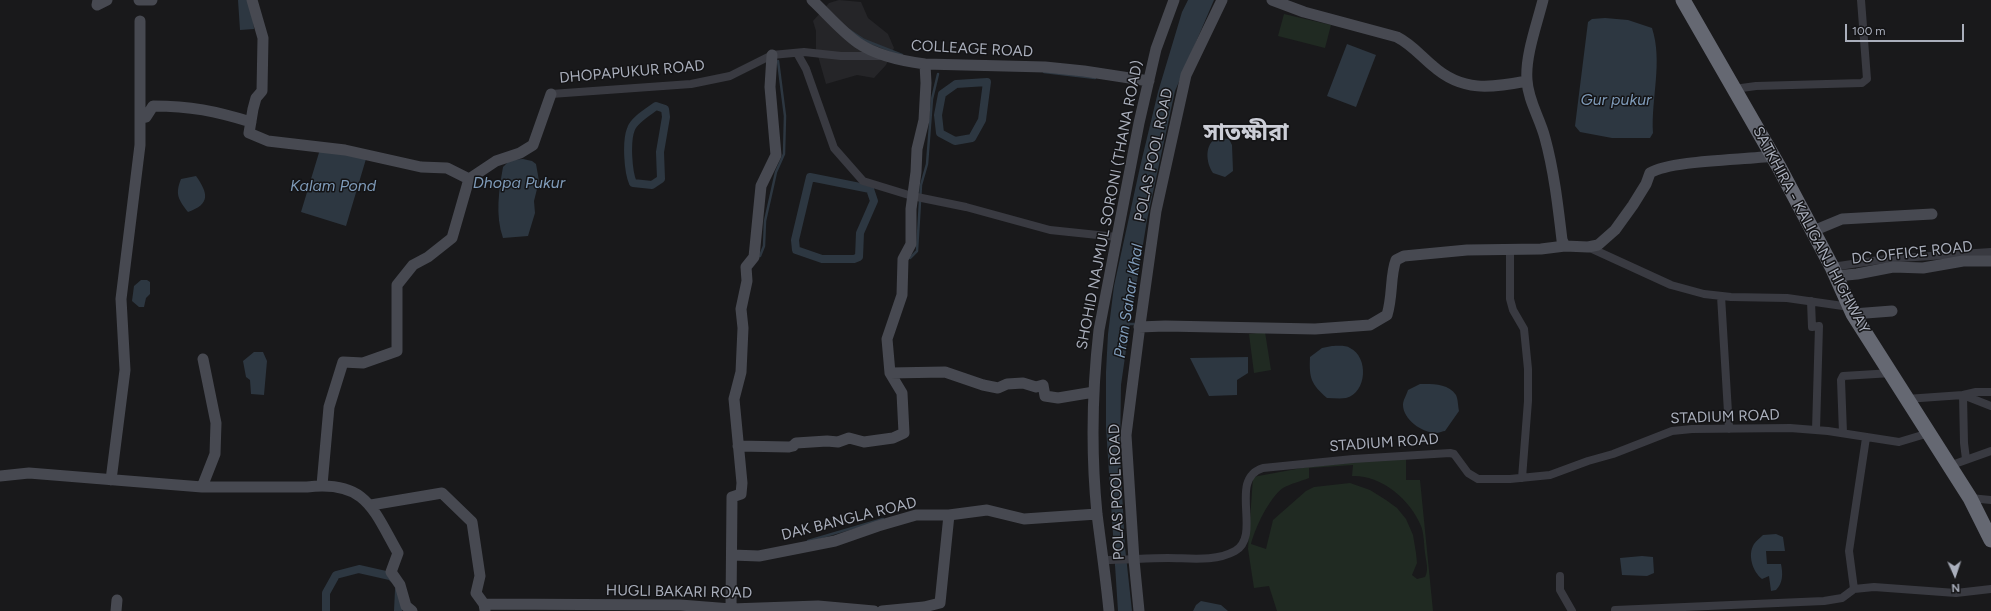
<!DOCTYPE html>
<html>
<head>
<meta charset="utf-8">
<style>
  body { margin:0 }
  #map { position:relative; width:1991px; height:611px; overflow:hidden; background:#19191b; font-family:Figtree,sans-serif }
  canvas { display:block }
  .north { position:absolute; left:1935px; top:555px; width:40px; height:40px; -webkit-text-stroke:3px #141416; paint-order:stroke; rotate:177deg; font-size:11px; font-weight:700; line-height:16px; text-align:center; color:#aaafbc }
  .north::after { content:''; display:block; margin:auto; width:14px; height:18px; background:#aaafbc; clip-path:polygon(50% 0,100% 100%,50% 72%,0 100%) }
  .scale { position:absolute; left:1845px; top:24px; width:119px; height:18px; box-sizing:border-box; border:2px solid #aaafbc; border-top:0; padding-left:5px; font-size:12px; line-height:14px; white-space:nowrap; color:#aaafbc; -webkit-text-stroke:3px #141416; paint-order:stroke }
</style>
</head>
<body>
<div id="map">
<canvas width="1991" height="611"></canvas>
<div class="north">N</div>
<div class="scale">100 m</div>
</div>
<script>
const g = document.querySelector('canvas').getContext('2d');
g.lineJoin = 'round';
function fill(path, color) { g.fillStyle = color; g.fill(path, 'evenodd'); }
function stroke(path, color, width, dash) { g.strokeStyle = color; g.lineWidth = width; g.lineCap = dash ? 'butt' : 'round'; g.setLineDash(dash || []); g.stroke(path); }
function drawText(font, color, halo, rows, align = 'center') {
  g.font = font + ' Figtree,"Noto Sans Bengali",sans-serif'; g.lineWidth = 3; g.setLineDash([]); g.textBaseline = 'middle'; g.strokeStyle = halo; g.fillStyle = color; for (const [text, x, y, turn = 0] of rows) {
    g.save(); g.translate(x, y); g.rotate((+turn || 0) * Math.PI / 180); g.textAlign = isNaN(turn) ? turn : align; if (halo) g.strokeText(text, 0, 0); g.fillText(text, 0, 0); g.restore();
  }
}
fill(new Path2D(`
  M839 0 861 2 868 18 888 34 894 48 886 65 874 78 857 75 826 84 816 49V31L813 21 829 3Z`), '#252528');
fill(new Path2D(`
  M1284 14 1331 25 1325 48 1278 36Z
  M1265 332 1271 370 1254 373 1249 334Z
  M1406 457V480H1420L1433 611H1277L1269 586 1254 588 1248 549 1253 477 1307 467ZM1353 465 1352 476C1381 475 1410 499 1421 526 1424 533 1424 545 1425 553 1426 561 1429 570 1425 577L1417 579 1412 575 1417 563 1416 553 1413 535 1406 519 1397 508 1386 500 1370 490 1350 483 1314 487 1306 491 1273 520 1266 549 1251 544C1255 528 1269 498 1283 488 1290 484 1301 481 1309 478V468Z`), '#202a22');
fill(new Path2D(`
  M238 0H252L254 29 240 30Z
  M1188 0H1214L1175 91 1147 220 1128 336 1121 385 1120 455 1125 547 1132 611H1118L1106 427V372L1108 334 1114 286 1140 167 1158 92 1182 12Z
  M1605 18 1628 20 1652 28C1663 62 1651 98 1653 133L1650 138H1612L1580 132 1575 126 1588 22 1592 19Z
  M1347 44 1376 55 1356 107 1327 96Z
  M1217 138 1229 139 1232 145 1233 171 1225 177 1213 173C1206 163 1204 144 1217 138Z
  M321 146 366 159 346 226 301 212Z
  M523 159 532 161 536 164 539 181 534 201 535 213 528 236 503 238C495 215 499 190 503 167L510 160Z
  M196 176C208 193 211 204 188 212 178 199 175 194 181 179Z
  M141 280H147L150 282V294L146 298 144 307H139L132 301 134 286Z
  M1332 346C1337 346 1346 345 1350 348 1369 357 1367 393 1346 398 1340 399 1333 398 1327 398 1311 384 1309 378 1310 357L1322 348Z
  M254 352H263L267 361 264 395 251 394 250 380 246 377 243 361Z
  M1248 357V373L1237 380V395L1209 396 1190 358Z
  M1420 384C1432 384 1448 383 1456 395 1458 399 1458 406 1459 411L1445 431C1443 431 1439 433 1436 433 1422 433 1403 419 1403 405 1403 400 1407 394 1408 390Z
  M1776 534 1783 537 1785 551H1766L1767 564H1781C1783 574 1783 583 1776 590L1771 591 1769 576 1762 579C1753 572 1747 555 1754 544 1756 541 1760 538 1763 535Z
  M1642 556 1653 557 1654 573 1647 576 1622 575 1620 558Z
  M1201 601 1221 605 1228 611H1193L1196 605Z`), '#2d3741');
stroke(new Path2D(`
  M849 30 864 40 902 55
  M1044 72 1095 78
  M760 256 764 246 765 221 772 190 776 172 784 154 785 116 778 61
  M910 258 917 251 921 185 927 164 932 99 938 74
  M1130 324H1137
  M808 541 883 519`), '#2d3741', 2.5);
stroke(new Path2D(`
  M987 82 982 120 972 138 955 141 940 133 938 115 942 94 956 84Z
  M656 106 665 109 666 117 660 152 661 179 652 185 633 183C628 172 626 141 631 129 634 120 648 112 656 106Z
  M810 177 870 189 874 201 860 233 859 257 854 259H822L796 250 795 240Z
  M326 611V593L336 575 359 569 390 576 395 580
  M398 611 399 590`), '#2d3741', 8);
stroke(new Path2D(`
  M797 53 806 69 834 148 863 181 912 196 966 207 1050 230 1117 237
  M1734 89 1756 86 1862 83 1867 79 1861 0
  M551 94 691 84 730 76 772 55 804 52 841 56H879
  M1588 247 1671 285 1704 294 1731 297 1787 298 1850 307
  M1510 249V299L1513 310 1524 329 1528 369V401L1522 478
  M1832 267 1886 259 1991 252
  M1721 296 1729 429
  M1811 301 1812 327 1819 326 1816 430
  M1906 399 1963 395 1991 406
  M1843 433 1841 380 1843 376 1892 373
  M1966 459 1964 443 1963 395 1976 392H1991
  M1949 466 1991 451
  M1970 498 1991 500
  M1104 560C1125 560 1147 558 1168 558 1189 558 1215 562 1235 551 1263 535 1227 479 1263 468L1353 459 1450 453 1454 454 1468 473 1478 479H1510L1550 475 1588 461 1613 454 1672 431 1692 429 1790 428 1828 431 1899 442 1929 433
  M1560 576V590L1572 611
  M1854 589 1849 551 1866 438
  M1615 610 1824 601 1842 598 1854 589 1874 587 1956 593 1991 589`), '#393a41', 8);
stroke(new Path2D(`
  M98 0 97 5 107 0
  M139 0H152
  M252 0 263 38 262 91 256 98 253 109 249 133 268 141 345 150 421 167 447 168 469 179 496 161 520 153 533 145 551 94
  M812 0C827 14 841 31 858 43 877 56 902 61 925 64L1045 67 1084 71 1149 81
  M1272 0 1304 12 1397 37C1411 44 1421 56 1433 66 1462 92 1491 88 1527 81
  M1543 0C1537 24 1525 56 1527 80 1528 101 1540 118 1545 138 1554 171 1558 206 1562 240L1565 246
  M140 118 146 117 153 106C191 106 215 111 251 122
  M1813 231 1842 219 1932 214
  M1836 276 1857 274 1893 267 1923 268 1963 261H1991
  M1853 314 1892 311
  M1139 327 1165 326 1315 329 1370 325 1387 315C1393 296 1390 275 1396 260L1404 256 1467 250 1541 249 1565 246 1588 247 1598 245 1615 230 1633 205 1646 184 1650 173C1671 160 1744 160 1773 156
  M890 373 945 372 983 385 998 388 1007 384 1023 383 1036 387 1043 385 1045 396 1058 398 1094 392
  M738 446 789 447 793 446 796 443 827 441 838 442 849 438 864 442 893 438 904 433 902 393 890 373 887 339 902 295 903 259 911 244V209L916 172 917 149 924 120 926 83 925 64
  M0 476 29 473 202 487H307C366 480 373 509 398 553L391 572 400 585 406 606 412 611
  M111 480 125 370 121 299 140 145V21
  M322 485 329 407 343 362 363 363 397 351V285L413 265 428 257 452 238 469 179
  M202 487 215 454 216 423 203 359
  M371 505 442 493 472 522 480 576 476 593 484 604 485 610
  M732 555 759 556 835 541 878 526 916 515H949
  M484 604 680 605 731 609 818 606 874 611
  M731 609 732 497 741 494 742 483 734 399 741 372 743 328 741 309 747 281 746 267 754 257 761 186 776 155 770 87 772 55
  M116 611 117 600
  M882 611 924 607 940 603 949 515 987 510 1024 519 1097 514
  M1109 611C1106 579 1101 546 1097 514 1091 453 1092 391 1099 330L1139 123 1156 49 1174 0
  M1139 611 1134 560 1126 435 1140 325 1156 211 1186 75 1222 0`), '#474951', 11);
stroke(new Path2D(`
  M1683 0 1779 167 1832 267 1853 314 1970 498 1991 540`), '#656872', 15);
drawText('15px', '#aaafbc', '#141416', [
  ["COLLEAGE ROAD",972,49,3],
  ["DHOPAPUKUR ROAD",632,72,-5],
  ["POLAS POOL ROAD",1154,155,-78],
  ["SHOHID NAJMUL SORONI (THANA ROAD)",1110,205,-79],
  ["SATKHIRA - KALIGANJ HIGHWAY",1811,230,62],
  ["DC OFFICE ROAD",1912,253,-6],
  ["STADIUM ROAD",1725,417,-2],
  ["STADIUM ROAD",1384,443,-4],
  ["POLAS POOL ROAD",1117,492,-92],
  ["DAK BANGLA ROAD",849,519,-14],
  ["HUGLI BAKARI ROAD",679,592,1]
]);
drawText('italic 16px', '#7f9bb9', '#141416', [
  ["Gur pukur",1616,100],
  ["Dhopa Pukur",519,183],
  ["Kalam Pond",333,186],
  ["Pran Sahar Khal",1129,301,-81]
]);
drawText('bold 23px', '#ccced7', '#141416', [
  ["সাতক্ষীরা",1246,133]
]);
</script>
</body>
</html>
